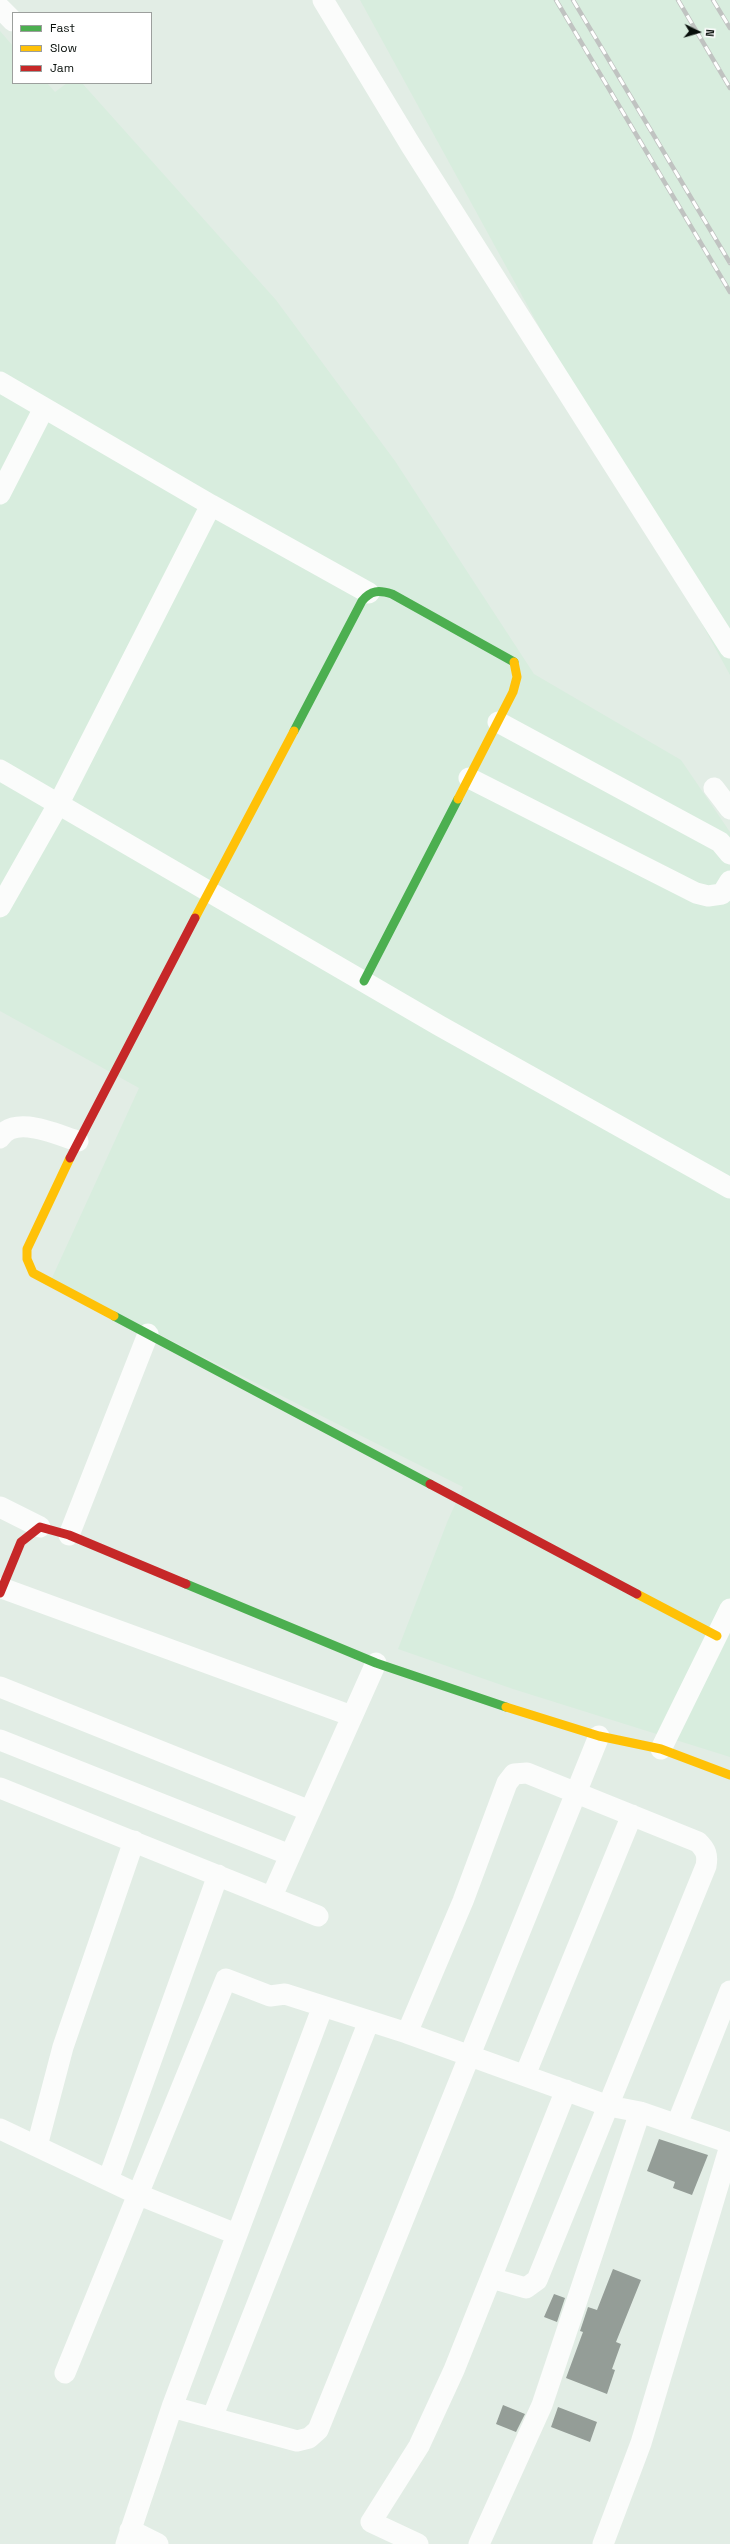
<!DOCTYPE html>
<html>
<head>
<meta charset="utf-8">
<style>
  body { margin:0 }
  #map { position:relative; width:730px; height:2544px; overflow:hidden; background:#e2ede5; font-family:"Space Grotesk",sans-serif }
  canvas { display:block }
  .legend { position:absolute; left:12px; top:12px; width:140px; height:72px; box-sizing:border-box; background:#fff; border:1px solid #9c9f9d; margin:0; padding:5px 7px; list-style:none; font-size:12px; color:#080f0b }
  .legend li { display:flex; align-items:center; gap:8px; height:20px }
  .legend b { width:20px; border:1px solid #9c9f9d }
  .north { position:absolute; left:678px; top:12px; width:40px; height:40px; -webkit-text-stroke:3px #fff; paint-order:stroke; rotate:95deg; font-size:11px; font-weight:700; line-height:16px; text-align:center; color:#080f0b }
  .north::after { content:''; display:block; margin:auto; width:14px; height:18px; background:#080f0b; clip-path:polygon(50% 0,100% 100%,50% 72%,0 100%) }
</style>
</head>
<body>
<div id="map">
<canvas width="730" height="2544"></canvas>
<ul class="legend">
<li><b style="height:5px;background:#4caf50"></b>Fast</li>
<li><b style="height:5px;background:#ffc107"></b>Slow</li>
<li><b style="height:5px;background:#c62828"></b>Jam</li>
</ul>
<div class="north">N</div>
</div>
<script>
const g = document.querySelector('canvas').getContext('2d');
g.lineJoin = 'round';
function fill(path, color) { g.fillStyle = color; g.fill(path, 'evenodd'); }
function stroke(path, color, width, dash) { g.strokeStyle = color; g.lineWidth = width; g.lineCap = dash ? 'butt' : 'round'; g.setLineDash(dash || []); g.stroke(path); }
fill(new Path2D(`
  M360 0H730V675Z
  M0 31 13 46V83H47L55 92 67 83H82L276 300 395 461 534 674 681 760 730 832V1757L513 1689 398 1649 448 1520 463 1487 51 1280 139 1088 0 1011Z`), '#d8edde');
fill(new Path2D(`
  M659 2139 708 2155 692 2195 673 2188 675 2182 647 2171Z
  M613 2269 641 2280 616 2342 621 2344 612 2369 615 2370 607 2394 566 2378 583 2332 580 2331 588 2307 597 2310Z
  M554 2294 565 2298 557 2322 544 2317Z
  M503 2405 525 2414 516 2432 496 2424Z
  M558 2407 597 2422 590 2442 551 2427Z`), '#949d97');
stroke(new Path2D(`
  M323 0 410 144 730 648
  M0 8 13 21
  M0 382 211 505 59 803 0 907
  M0 494 44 408
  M211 505 369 593
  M498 722 720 842 730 854
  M0 770 440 1026 730 1188
  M469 778 696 893 708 896 722 894 730 881
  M714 788 730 809
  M0 1138C14 1114 57 1135 78 1141
  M0 1507 40 1527
  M69 1535 148 1334
  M2 1588 352 1716
  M0 1687 310 1811
  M0 1740 290 1855
  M661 1749 730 1609
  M0 1788 318 1916
  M272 1896 376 1663
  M407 2033 463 1901 507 1783 514 1774 527 1773 698 1842C706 1850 708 1855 706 1866L537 2280 526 2288 491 2278
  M525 2075 632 1815
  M677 2124 730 1991
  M0 2129 137 2194 236 2234
  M37 2146 63 2047 134 1841
  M108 2180 218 1875
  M65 2373 226 1979 270 1996 285 1994 407 2033 609 2106 640 2112 730 2143
  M172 2407 297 2441 309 2438 318 2430 599 1736
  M212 2418 369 2021
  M130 2530 158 2544
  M126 2544 172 2407 323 2006
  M418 2544 371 2522 419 2446 454 2370 566 2090
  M479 2544 542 2405 640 2112
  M603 2544 641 2443 730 2146`), '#fbfcfb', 21);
stroke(new Path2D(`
  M294 731 362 601C371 590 379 590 392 594L514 662
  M364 981 458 799
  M114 1316 430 1484
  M186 1584 376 1663 506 1707`), '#4caf50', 9);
stroke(new Path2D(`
  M458 799 513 692 517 677 514 662
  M195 918 294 731
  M70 1158 27 1249V1259L33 1273 114 1316
  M637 1594 717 1636
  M506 1707 599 1736 661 1749 730 1775`), '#ffc107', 9);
stroke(new Path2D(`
  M70 1158 195 918
  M430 1484 637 1594
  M0 1593 21 1542 40 1527 69 1535 186 1584`), '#c62828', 9);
const rail = new Path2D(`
  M556 0 730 292
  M573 0 730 263
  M678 0 730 88
  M713 0 730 28`);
stroke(rail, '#c0c3c1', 4.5);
stroke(rail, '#fff', 3, [9]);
</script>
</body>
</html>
